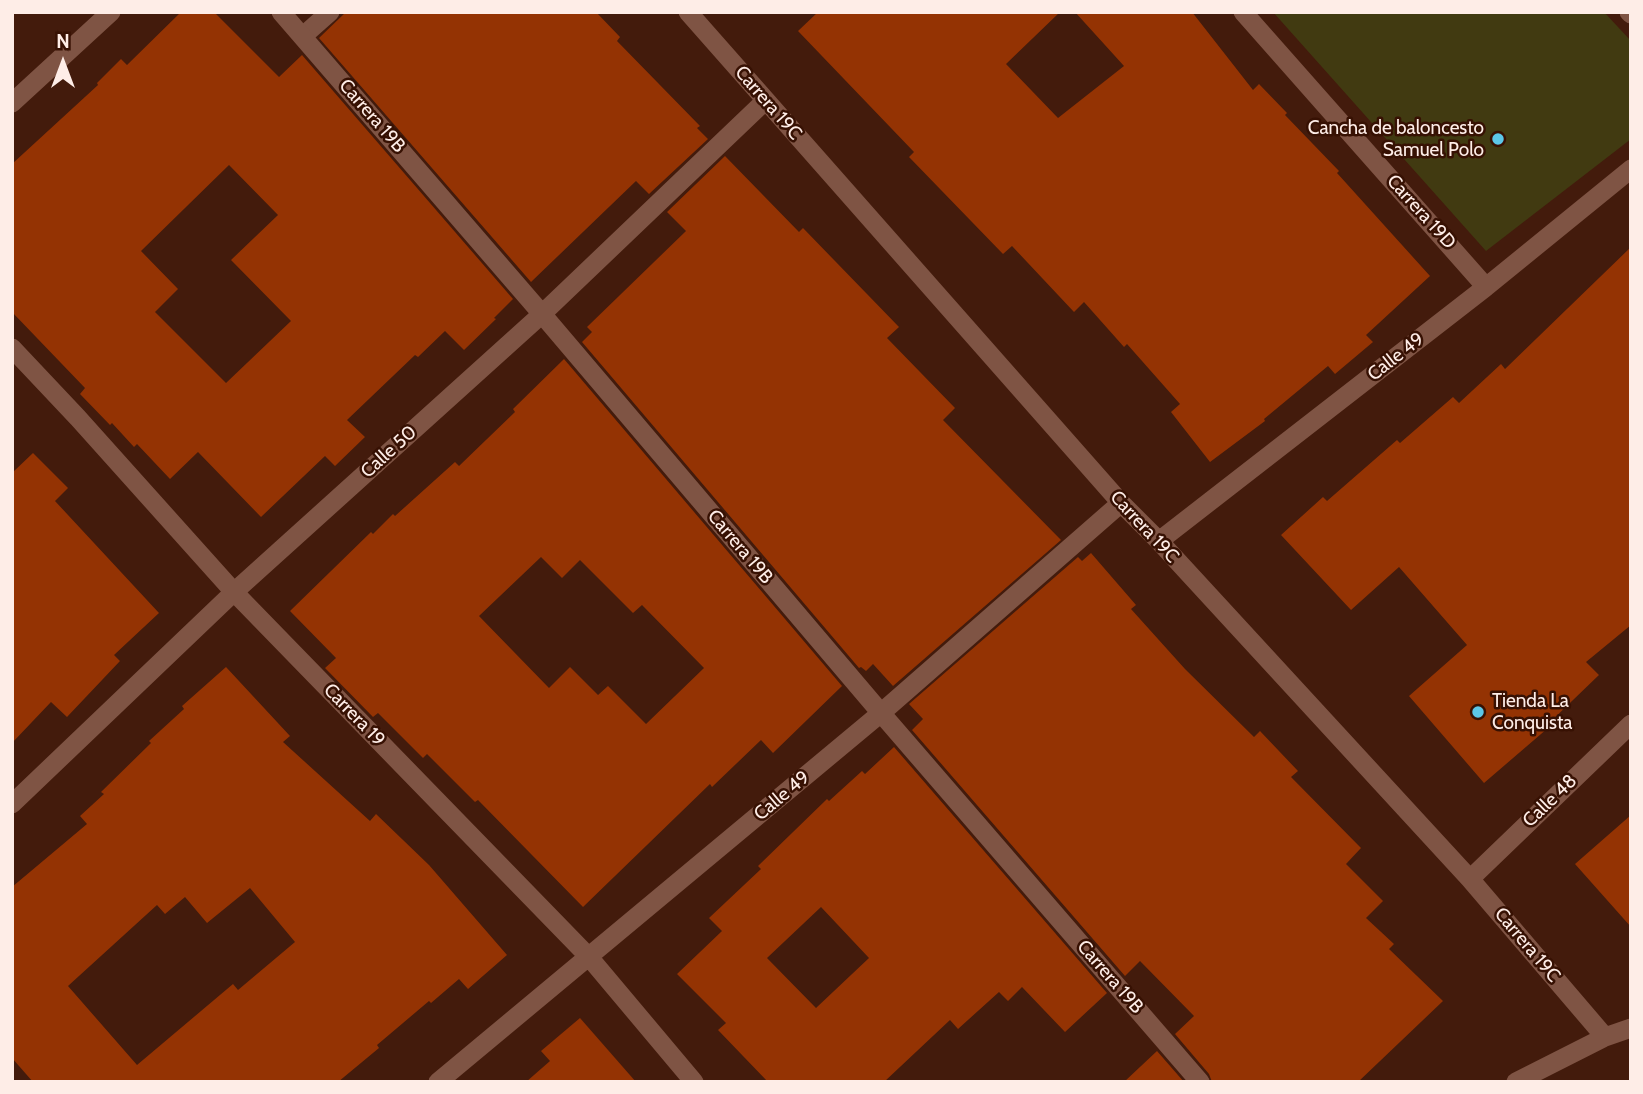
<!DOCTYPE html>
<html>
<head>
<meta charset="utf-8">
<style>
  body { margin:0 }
  #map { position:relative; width:1643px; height:1094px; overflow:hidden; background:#431b0c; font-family:Cabin,sans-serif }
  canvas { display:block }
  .frame { position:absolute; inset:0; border:14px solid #feede7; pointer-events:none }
  .north { position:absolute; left:28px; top:28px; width:70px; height:70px; -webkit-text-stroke:5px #371103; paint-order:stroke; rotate:0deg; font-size:19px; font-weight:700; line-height:28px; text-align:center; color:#feede7 }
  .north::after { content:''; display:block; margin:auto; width:24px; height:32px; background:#feede7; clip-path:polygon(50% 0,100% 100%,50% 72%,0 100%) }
</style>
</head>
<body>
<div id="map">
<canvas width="1643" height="1094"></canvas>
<div class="frame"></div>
<div class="north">N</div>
</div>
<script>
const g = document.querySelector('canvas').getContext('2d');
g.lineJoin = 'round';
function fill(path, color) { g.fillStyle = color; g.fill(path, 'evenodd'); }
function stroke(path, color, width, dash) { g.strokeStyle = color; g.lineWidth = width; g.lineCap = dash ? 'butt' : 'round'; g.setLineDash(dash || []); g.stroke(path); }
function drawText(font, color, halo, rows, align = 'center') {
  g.font = font + ' Cabin,sans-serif'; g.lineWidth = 5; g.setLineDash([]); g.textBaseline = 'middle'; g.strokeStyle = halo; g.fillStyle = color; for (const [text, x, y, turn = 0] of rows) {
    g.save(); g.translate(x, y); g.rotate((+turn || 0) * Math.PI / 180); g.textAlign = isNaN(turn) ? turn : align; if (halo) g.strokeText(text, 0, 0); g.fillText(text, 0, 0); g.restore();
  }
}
fill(new Path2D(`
  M1273 12H1604L1631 41V139L1486 251Z`), '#413a11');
fill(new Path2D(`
  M181 12H214L279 77 302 55 513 299 494 318 496 319 464 350 445 331 418 357 415 355 347 420 365 437 335 466 325 456 261 517 198 452 170 479 137 444 134 447 112 423 110 425 80 394 85 388 12 312V164L98 85 97 83 121 59 127 65ZM229 165 278 215 231 260 291 321 226 383 155 312 178 289 141 251Z
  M346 12H596L620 37 617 41 700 126 697 128 708 139 649 194 636 181 531 282 319 38Z
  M818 12H1060L1006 64 1058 118 1124 66 1075 12H1192L1253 90 1259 84 1287 113 1285 115 1339 171 1337 173 1430 276 1366 335 1373 342 1335 374 1328 366 1264 419 1265 421 1210 462 1171 412 1180 404 1127 344 1124 347 1084 302 1074 312 1012 246 1003 254 909 157 914 152 798 31Z
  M725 156 799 232 803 228 899 327 887 338 955 408 943 420 1061 540 893 686 873 664 866 671 861 667 859 668 582 342 592 332 587 327 686 231 667 212Z
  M1631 247V625L1586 662 1599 675 1546 726 1548 728 1484 783 1409 696 1467 645 1399 567 1351 610 1281 535 1323 497 1327 501 1397 440 1400 443 1453 397 1459 403 1501 364 1505 369Z
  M564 359 842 686 773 753 761 740 712 787 710 784 583 907 478 800 475 802 427 754 423 758 378 713 373 717 325 668 336 658 290 611 371 532 373 534 393 514 395 516 455 462 459 466 515 412 513 409ZM541 557 562 578 580 560 633 613 642 605 704 668 646 724 608 686 598 695 570 667 549 688 479 616Z
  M33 453 68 488 55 501 159 613 114 655 120 661 67 717 51 702 12 743V473Z
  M1091 553 1136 605 1131 609 1185 669 1254 737 1260 731 1298 771 1291 777 1361 848 1346 864 1383 901 1366 918 1394 944 1389 949 1443 1001 1358 1082H1212L1209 1074 1175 1034 1194 1016 1140 961 1125 976 912 730 923 719 909 704 1078 557 1082 561Z
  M226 667 290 736 283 742 370 821 376 814 429 865 507 955 468 989 459 979 431 1003 429 1001 377 1045 379 1048 338 1082H33L12 1058V887L87 824 80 816 104 794 101 792 151 743 149 741 184 709 182 706ZM250 888 295 942 238 990 233 984 137 1065 68 986 157 905 165 914 185 897 207 923Z
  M894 747 1107 993 1065 1032 1022 987 1008 1001 999 992 958 1029 950 1020 884 1082H768L718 1030 726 1023 677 974 722 931 709 918 761 869 758 866 827 799 829 801 862 771 865 774ZM821 907 869 958 816 1008 767 958Z
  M1631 815V927L1575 864Z
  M580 1018 636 1082H526L550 1061 541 1051Z
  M1157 1051 1184 1082H1124Z`), '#943303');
stroke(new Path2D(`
  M303 36 330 12`), '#7f5444', 19);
stroke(new Path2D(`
  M281 12 542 314 881 713 1200 1082
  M688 12 1121 503 1159 541 1470 879 1605 1037
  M1243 12 1486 287
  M1629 12 1631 14
  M12 103 111 12
  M12 348 78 418 234 592 589 957 694 1082
  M1159 541 1486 287 1631 169
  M12 804 234 592 542 314 765 101
  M1470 879 1631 724
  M438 1082 881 713 1121 503
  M1516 1082 1605 1037 1631 1028`), '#7f5444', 19);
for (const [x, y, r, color] of [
  [1498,139,7,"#5cc7e8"],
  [1478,712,7,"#5cc7e8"]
]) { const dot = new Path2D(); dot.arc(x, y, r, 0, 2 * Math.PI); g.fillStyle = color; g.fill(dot); stroke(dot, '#371103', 2.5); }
drawText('19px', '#feede7', '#371103', [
  ["Carrera 19C",768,103,49],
  ["Carrera 19B",372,116,49],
  ["Carrera 19D",1421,212,48],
  ["Calle 49",1396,357,-38],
  ["Calle 50",389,452,-42],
  ["Carrera 19C",1144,527,47],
  ["Carrera 19B",740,547,50],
  ["Carrera 19",354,715,46],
  ["Calle 49",782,796,-40],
  ["Calle 48",1550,801,-44],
  ["Carrera 19C",1527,945,50],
  ["Carrera 19B",1110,977,49]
]);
drawText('19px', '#feede7', '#371103', [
  ["Cancha de baloncesto",1484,128],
  ["Samuel Polo",1484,150],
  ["Tienda La",1492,701,"left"],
  ["Conquista",1492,723,"left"]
], 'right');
</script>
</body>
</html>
